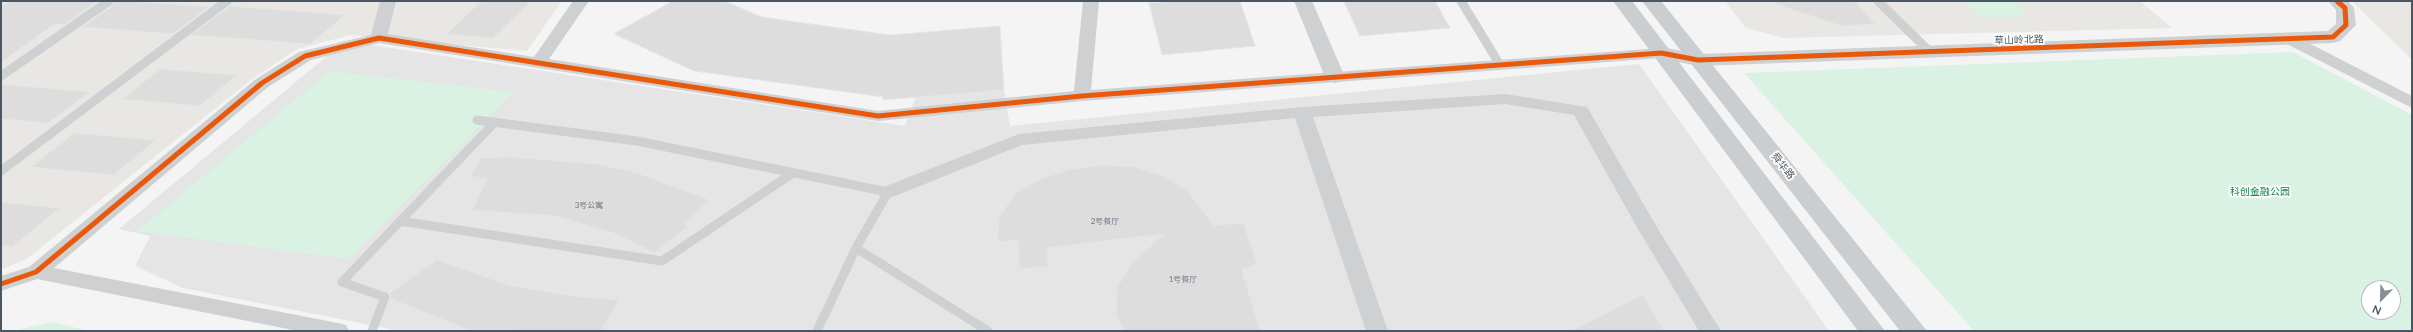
<!DOCTYPE html>
<html>
<head>
<meta charset="utf-8">
<style>
  body { margin:0 }
  #map { position:relative; width:2413px; height:332px; overflow:hidden; background:#f4f4f4; font-family:Lato,sans-serif }
  canvas { display:block }
  .frame { position:absolute; inset:0; border:2px solid #4a5661; pointer-events:none }
  .north { position:absolute; left:2361px; top:280px; width:40px; height:40px; box-sizing:border-box; background:#fff; border:1px solid #b7bbc0; border-radius:50%; rotate:203deg; font-size:11px; font-weight:700; line-height:16px; text-align:center; color:#4a5661 }
  .north::after { content:''; display:block; margin:auto; width:14px; height:18px; background:#868d94; clip-path:polygon(50% 0,100% 100%,50% 72%,0 100%) }
</style>
</head>
<body>
<div id="map">
<canvas width="2413" height="332"></canvas>
<div class="frame"></div>
<div class="north">N</div>
</div>
<script>
const g = document.querySelector('canvas').getContext('2d');
g.lineJoin = 'round';
function fill(path, color) { g.fillStyle = color; g.fill(path, 'evenodd'); }
function stroke(path, color, width, dash) { g.strokeStyle = color; g.lineWidth = width; g.lineCap = dash ? 'butt' : 'round'; g.setLineDash(dash || []); g.stroke(path); }
function drawText(font, color, halo, rows, align = 'center') {
  g.font = font + ' Lato,"Noto Sans SC",sans-serif'; g.lineWidth = 3.5; g.setLineDash([]); g.textBaseline = 'middle'; g.strokeStyle = halo; g.fillStyle = color; for (const [text, x, y, turn = 0] of rows) {
    g.save(); g.translate(x, y); g.rotate((+turn || 0) * Math.PI / 180); g.textAlign = isNaN(turn) ? turn : align; if (halo) g.strokeText(text, 0, 0); g.fillText(text, 0, 0); g.restore();
  }
}
fill(new Path2D(`
  M1 1H562L527 51 351 35 297 49 251 80 28 258 1 270Z
  M1725 1H2140L2172 28 1783 38 1746 28Z
  M2352 1H2412V60Z`), '#e8e7e3');
fill(new Path2D(`
  M345 41 905 126 917 94 1004 90 1010 126 1639 64 1829 331H401L183 288 135 266 150 236 119 229Z`), '#e6e5e6');
fill(new Path2D(`
  M1965 1H2013L2024 11 2020 18H1982L1977 16Z
  M2293 52 2412 115V331H1974L1744 73ZM2369 288H2393V312H2369Z
  M329 71 513 92 348 259 137 231Z
  M51 322 90 331H14Z`), '#d9f2e3');
const building = new Path2D(`
  M10 1H98L64 25 55 24 1 62V7Z
  M115 1H128L209 7 173 34 83 27 112 6Z
  M482 1H531L493 38 447 34Z
  M673 1H724L762 17 890 35 1000 26 1004 90 883 100V97L694 71 614 34Z
  M1178 1H1240L1255 46 1162 55 1149 3Z
  M1344 1H1435L1450 28 1360 36Z
  M1775 1H1855L1875 24 1842 26 1775 4Z
  M230 6 345 15 310 44 191 35Z
  M161 69 237 75 200 106 122 99Z
  M1 84 90 92 48 123 1 119Z
  M75 133 156 140 114 175 31 167Z
  M511 157 598 164 638 173 710 200 684 223 687 227 655 253 613 233 555 216 472 210 487 179 470 176 481 158Z
  M1103 165 1135 167 1164 176 1188 191 1213 225 1244 223 1257 264 1242 269 1260 331H1123L1116 314 1117 288 1130 265 1164 234 1048 248V267L1019 269 1018 240 997 242 999 217 1015 194 1040 179 1070 169Z
  M1 202 60 208 12 247 1 246Z
  M437 260 512 286 573 296 619 300 601 331 469 330 391 299 390 293Z
  M1643 295 1664 331H1571Z`);
fill(building, '#ddddde');
stroke(building, '#e5e6e7', 1);
stroke(new Path2D(`
  M1461 1 1500 65
  M1878 1 1930 52
  M1 76 109 1
  M477 120 637 141 888 192 856 248 817 331
  M1 171 227 1
  M400 221 662 261 793 173
  M856 248 988 331
  M372 331 385 297 342 282 495 122`), '#ced0d2', 9);
fill(new Path2D(`
  M380 1H396L388 34 534 57 573 1H589L549 59 878 111 1074 91 1083 1H1099L1091 90 1661 48 1667 49 1670 53 1667 57 1661 58 1082 101 878 121 379 43 311 60 268 87 54 268 338 323 346 325 349 331H298L37 279 1 291V276L29 267 256 79 299 52 371 35Z
  M2291 34 2412 96V108L2285 43 2283 39 2285 35Z
  M1505 94 1587 107 1658 229 1721 331H1699L1638 229 1574 115 1505 104 1313 117 1388 331H1366L1295 118 1022 145 895 196 888 198 881 196 878 192 881 188 1019 134 1302 107Z`), '#ced0d2');
fill(new Path2D(`
  M1294 1H1312L1345 77 1342 81 1335 83 1328 81 1325 77Z
  M2328 1H2348L2354 8 2356 25 2340 41 2333 43 1698 66 1654 57 1651 53 1654 49 1661 47 1698 54 2328 31 2336 24V10Z`), '#ced0d2');
fill(new Path2D(`
  M1613 1H1632L1885 331H1858Z
  M1642 1H1661L1927 331H1900Z`), '#caced1');
stroke(new Path2D(`
  M1 284 36 272 262 83 305 56 379 38 878 116 1082 96 1661 53 1698 60 2333 37 2346 25 2345 8 2337 1`), '#e8590c', 5);
drawText('8px', '#707881', null, [
  ["3号公寓",589,205],
  ["2号餐厅",1105,221],
  ["1号餐厅",1183,279]
]);
drawText('10px', '#4a5661', '#fff', [
  ["草山岭北路",2019,40,-2],
  ["舜华路",1783,166,51]
]);
drawText('10px', '#17864f', '#fff', [
  ["科创金融公园",2260,192]
]);
</script>
</body>
</html>
